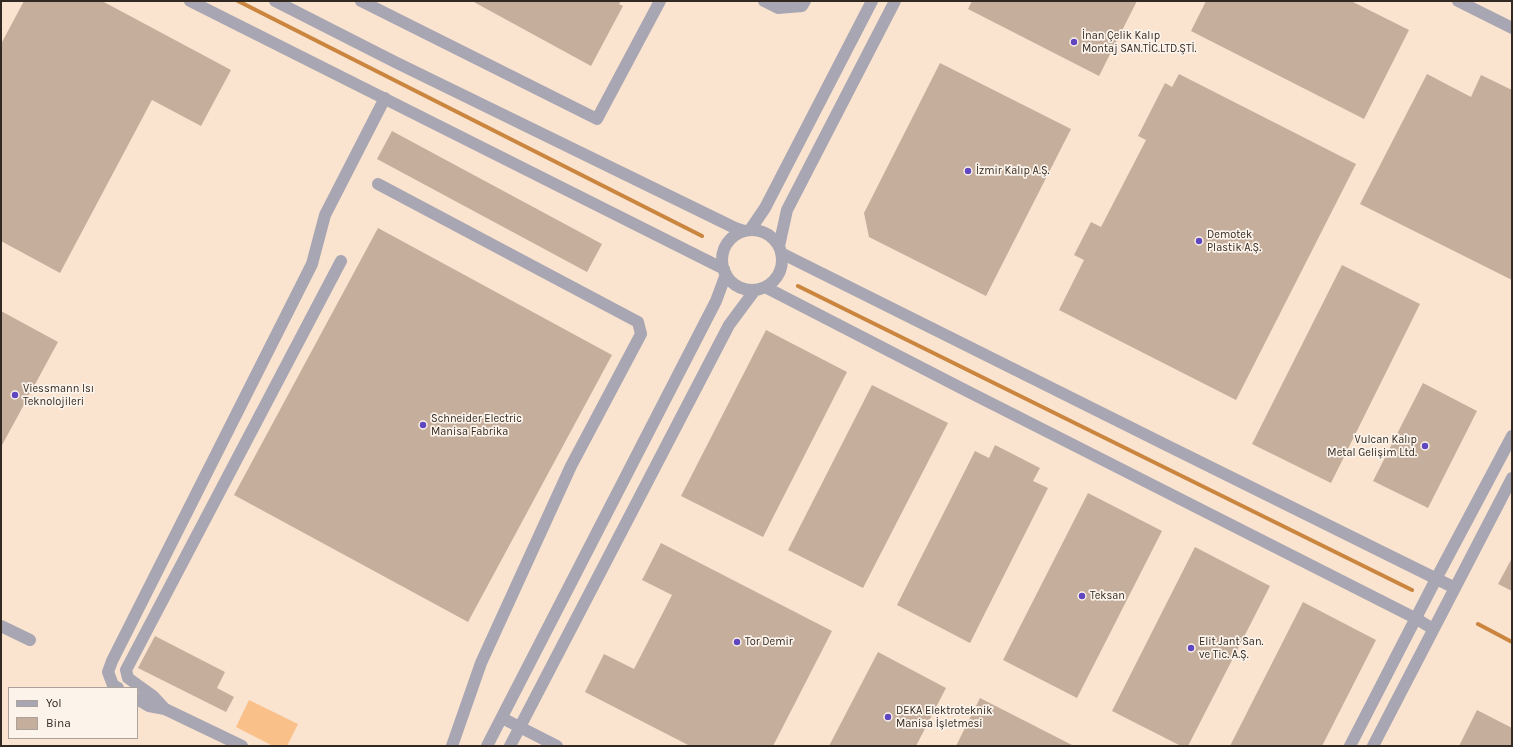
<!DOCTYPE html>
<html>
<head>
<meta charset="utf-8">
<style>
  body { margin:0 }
  #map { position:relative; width:1513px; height:747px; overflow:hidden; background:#fae3cf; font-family:Karla,sans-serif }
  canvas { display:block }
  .frame { position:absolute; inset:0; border:2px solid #322a22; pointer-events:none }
  .legend { position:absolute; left:8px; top:687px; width:130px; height:52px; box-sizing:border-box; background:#fcf3eb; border:1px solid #aba39b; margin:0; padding:5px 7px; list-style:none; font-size:12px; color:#322a22 }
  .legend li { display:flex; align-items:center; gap:8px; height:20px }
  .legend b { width:20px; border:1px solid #aba39b }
</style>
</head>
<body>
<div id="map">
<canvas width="1513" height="747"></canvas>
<div class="frame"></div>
<ul class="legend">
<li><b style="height:5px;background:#a7a6b2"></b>Yol</li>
<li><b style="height:11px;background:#c5af9c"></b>Bina</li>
</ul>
</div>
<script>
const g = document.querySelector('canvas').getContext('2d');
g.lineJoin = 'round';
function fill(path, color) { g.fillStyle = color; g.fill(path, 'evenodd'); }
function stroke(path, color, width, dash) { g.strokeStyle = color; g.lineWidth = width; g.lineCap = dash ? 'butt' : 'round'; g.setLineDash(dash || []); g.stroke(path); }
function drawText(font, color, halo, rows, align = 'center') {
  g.font = font + ' Karla,sans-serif'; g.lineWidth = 3.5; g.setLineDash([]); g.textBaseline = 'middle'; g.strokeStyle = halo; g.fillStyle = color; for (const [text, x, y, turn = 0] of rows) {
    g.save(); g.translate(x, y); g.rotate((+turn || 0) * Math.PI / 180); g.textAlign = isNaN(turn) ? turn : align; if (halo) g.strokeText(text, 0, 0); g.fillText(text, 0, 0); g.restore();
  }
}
fill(new Path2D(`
  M249 700 298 724 287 746H273L236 727Z`), '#fac08a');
stroke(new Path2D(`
  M238 1 702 236
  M798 286 1412 590
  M1478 624 1512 642`), '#ca853e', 4);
fill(new Path2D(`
  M24 1H102L231 70 201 126 152 100 60 273 1 241V44Z
  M472 1H621L619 4 623 6 591 66Z
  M972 1H1137L1099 76 968 9Z
  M1206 1H1351L1409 30 1364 119 1191 31Z
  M940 63 1071 129 986 296 869 237 864 213Z
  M1179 74 1356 164 1236 400 1059 310 1084 260 1074 255 1091 222 1101 227 1146 140 1138 136 1165 83 1172 87Z
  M1427 74 1471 97 1481 75 1512 90V280L1360 204Z
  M392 131 602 244 587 272 377 159Z
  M378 228 612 355 468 622 234 495Z
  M1342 265 1420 304 1331 483 1252 444Z
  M1 311 58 342 1 447Z
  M766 330 847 372 763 537 681 496Z
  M1423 383 1477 411 1428 508 1373 481Z
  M872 385 948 423 863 588 788 550Z
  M995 445 1040 468 1033 481 1048 488 970 643 897 605 975 451 989 458Z
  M1088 493 1162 531 1077 698 1003 660Z
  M661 543 832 631 773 746H690L585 692 604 654 634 669 672 595 642 580Z
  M1195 547 1270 586 1188 746H1181L1112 711Z
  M1512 558V591L1498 584Z
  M1303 602 1376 640 1322 746H1230Z
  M155 636 225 672 217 688 234 697 226 712 138 668Z
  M878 652 946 688 916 746H829Z
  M980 698 1074 746H956Z
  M1477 710 1512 728V746H1459Z`), '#c5af9c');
stroke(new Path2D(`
  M190 1 724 269
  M275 1 395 62 735 228 744 231
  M361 1 597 119 660 1
  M764 1 778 8 802 6 805 1
  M1458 1 1512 28
  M378 184 638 322 641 334 571 466 481 663 452 746
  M750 230 765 208 872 1
  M722 260a30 30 0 1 1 60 0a30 30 0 1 1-60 0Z
  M779 246 787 210 895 1
  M781 253 1162 443 1455 588
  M765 287 961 388 1417 619 1433 629
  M1 626 30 640
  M118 688 113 685 108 672 112 661 312 264 325 215 385 98
  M137 699 149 706 165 709 242 746
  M165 709 153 696 128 678 126 670 341 261
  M502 718 557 746
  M487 746 716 301 726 274
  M510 746 729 325 755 290
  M1350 746 1436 579 1512 436
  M1373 746 1512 478`), '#a7a6b2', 12);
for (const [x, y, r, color] of [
  [1074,42,4,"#6047c0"],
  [968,171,4,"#6047c0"],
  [1199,241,4,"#6047c0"],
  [15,395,4,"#6047c0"],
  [423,425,4,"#6047c0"],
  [1425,446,4,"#6047c0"],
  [1082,596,4,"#6047c0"],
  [737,642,4,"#6047c0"],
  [1191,648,4,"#6047c0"],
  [888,717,4,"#6047c0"]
]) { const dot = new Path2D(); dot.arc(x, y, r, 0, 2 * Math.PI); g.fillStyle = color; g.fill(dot); stroke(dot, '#fcf3eb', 1.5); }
drawText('11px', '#322a22', '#fcf3eb', [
  ["İnan Çelik Kalıp",1082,36],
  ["Montaj SAN.TİC.LTD.ŞTİ.",1082,49],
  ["İzmir Kalıp A.Ş.",976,171],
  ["Demotek",1207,235],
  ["Plastik A.Ş.",1207,248],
  ["Viessmann Isı",23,389],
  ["Teknolojileri",23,402],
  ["Schneider Electric",431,419],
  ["Manisa Fabrika",431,432],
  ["Vulcan Kalıp",1417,440,"right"],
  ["Metal Gelişim Ltd.",1417,453,"right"],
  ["Teksan",1090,596],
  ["Tor Demir",745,642],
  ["Elit Jant San.",1199,642],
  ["ve Tic. A.Ş.",1199,655],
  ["DEKA Elektroteknik",896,711],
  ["Manisa İşletmesi",896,724]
], 'left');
</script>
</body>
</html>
